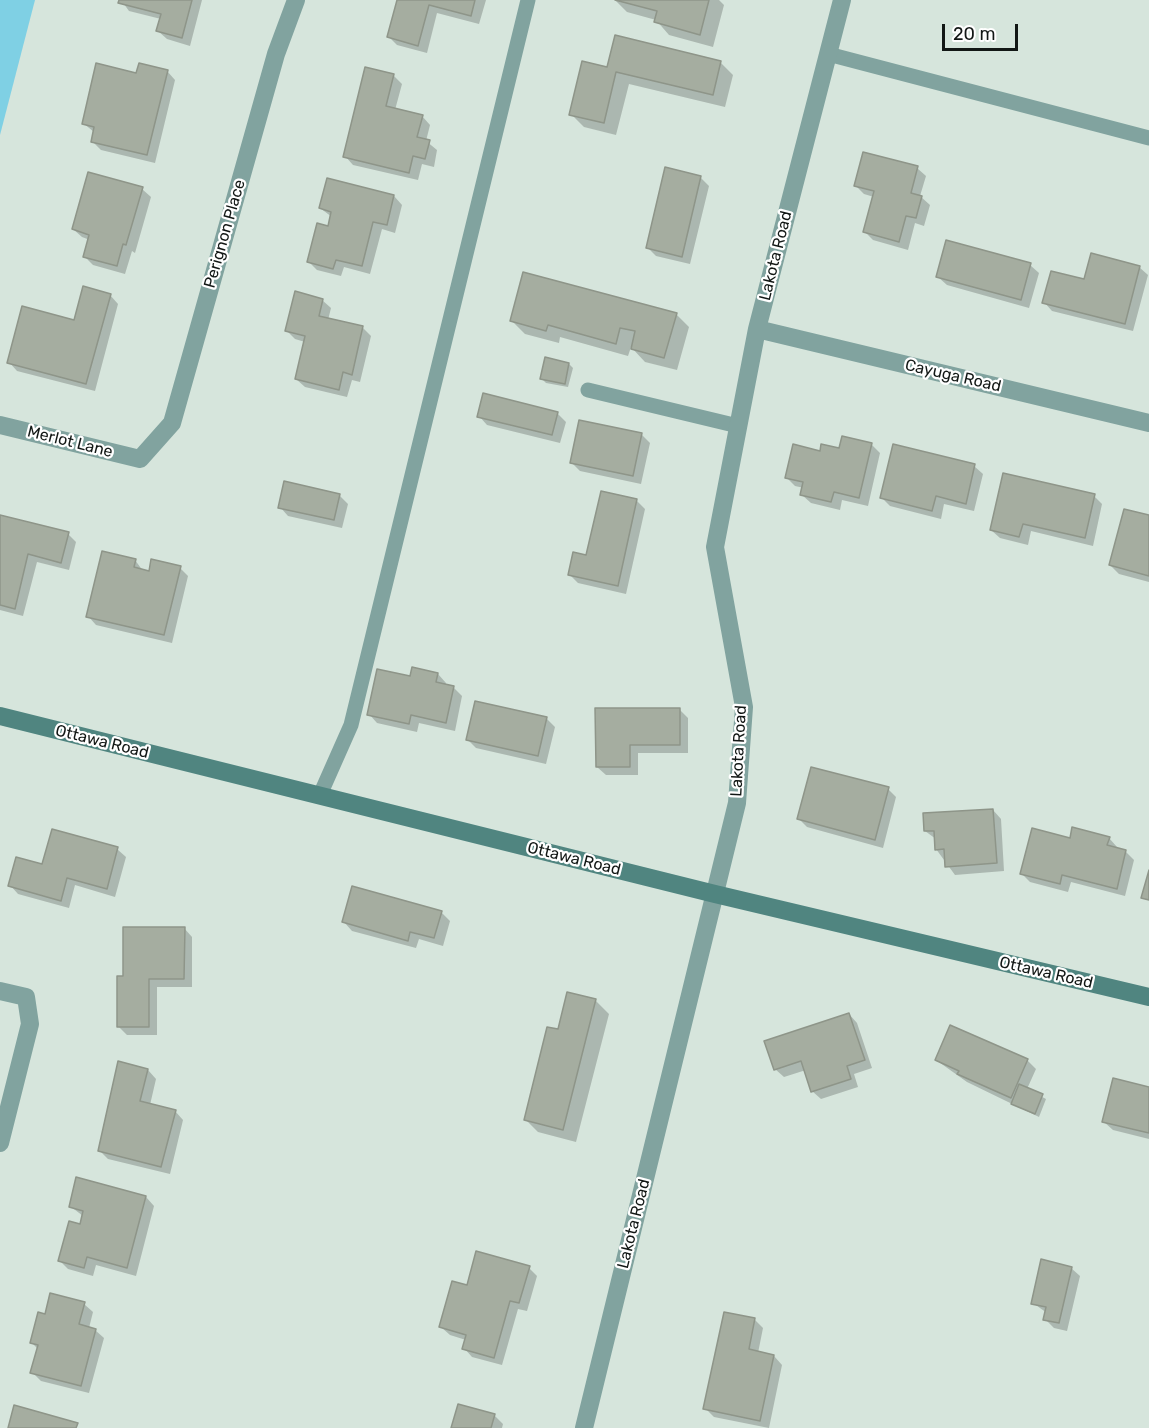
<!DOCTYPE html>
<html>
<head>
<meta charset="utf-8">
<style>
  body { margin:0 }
  #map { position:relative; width:1149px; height:1428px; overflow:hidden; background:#d6e5dc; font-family:Rubik,sans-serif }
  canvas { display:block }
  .scale { position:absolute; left:942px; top:24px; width:76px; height:27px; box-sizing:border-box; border:3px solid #121715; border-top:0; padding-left:8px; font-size:18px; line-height:21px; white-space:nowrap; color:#121715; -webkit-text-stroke:4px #fff; paint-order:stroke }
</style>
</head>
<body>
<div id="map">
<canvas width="1149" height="1428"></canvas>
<div class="scale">20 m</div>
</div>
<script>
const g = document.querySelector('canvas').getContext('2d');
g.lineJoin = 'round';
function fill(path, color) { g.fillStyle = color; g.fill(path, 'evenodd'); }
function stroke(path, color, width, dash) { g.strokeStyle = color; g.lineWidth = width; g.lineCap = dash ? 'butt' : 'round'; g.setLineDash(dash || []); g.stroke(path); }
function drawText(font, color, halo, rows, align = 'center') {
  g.font = font + ' Rubik,sans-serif'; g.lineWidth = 4.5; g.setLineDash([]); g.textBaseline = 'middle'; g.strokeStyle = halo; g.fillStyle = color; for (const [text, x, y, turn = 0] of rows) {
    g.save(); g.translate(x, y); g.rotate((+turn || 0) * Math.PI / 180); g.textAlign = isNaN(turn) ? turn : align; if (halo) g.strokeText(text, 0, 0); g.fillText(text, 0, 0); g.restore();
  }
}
fill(new Path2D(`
  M0 0H35L0 135Z`), '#7fd0e4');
fill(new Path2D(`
  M121 0H202L190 46 167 39 158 31 161 19 129 11Z
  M399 0H486L479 24 437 13 427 53 397 45 389 37Z
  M615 0H719L724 5 713 47 669 35 656 20 627 12Z
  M720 62 733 75 725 107 629 84 616 135 584 127 571 114 608 69Z
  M167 71 175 80 155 163 101 150 92 141 94 132 83 123 138 75Z
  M393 75 402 84 395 110 422 116 430 125 426 141 437 150 434 167 422 164 418 180 353 165 345 156Z
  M917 168 926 176 920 196 930 205 924 226 915 223 908 250 873 240 865 232 874 197 864 194 855 185Z
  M700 177 709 186 690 264 656 256 648 248Z
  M142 189 151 197 135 253 132 251 125 274 93 265 85 257 90 240 82 237 73 229Z
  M394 196 402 205 395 233 382 229 370 274 344 267 341 276 317 270 308 261 329 228 332 217 320 208Z
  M1030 265 1039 273 1029 308 947 285 938 277Z
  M1139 267 1148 275 1133 331 1052 311 1044 302 1085 281Z
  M110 295 118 304 95 391 17 371 9 362 75 321Z
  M322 300 331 308 328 320 363 328 371 336 360 382 352 380 347 397 305 387 296 379 305 342 295 339 287 331Z
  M676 314 689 327 677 370 645 362 631 347 628 356 560 337 559 343 525 334 512 321Z
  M569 364 573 368 568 387 546 383 542 379Z
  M557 413 566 422 560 443 487 425 479 416Z
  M642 435 650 443 641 484 580 471 571 462Z
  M871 444 880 453 868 506 842 500 840 510 811 503 802 495 804 488 795 486 787 478 821 452Z
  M974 466 983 474 974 511 944 504 941 519 890 506 882 498Z
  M339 495 348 504 342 528 288 516 280 507Z
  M1094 496 1102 504 1093 546 1031 531 1028 545 1000 538 991 530Z
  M636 500 645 509 626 594 578 583 569 574Z
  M0 516 68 534 76 542 69 570 37 562 23 616 0 610Z
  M1149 517V582L1119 574 1110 565Z
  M135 560 143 571 150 573 180 568 188 576 172 643 96 625 88 616Z
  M438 674 446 683 445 686 454 688 462 696 455 731 419 723 417 732 377 723 369 714Z
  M679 709 688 718V753H638V775H606L597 767Z
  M546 718 555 727 546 764 476 748 468 740Z
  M888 789 896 797 883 848 807 827 799 819Z
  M993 810 1001 819 1004 871 955 875 936 849V839L925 831Z
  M1109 838 1117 847V849L1126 852 1134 860 1125 896 1071 882 1068 892 1030 882 1022 874 1071 839Z
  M117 849 126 857 115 897 75 885 69 908 18 894 10 885 43 866Z
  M441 912 450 921 443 946 419 939 416 948 352 931 344 922Z
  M184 928 192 937V987H157V1035H127L118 1026 124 978Z
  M568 994 596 1001 609 1014 576 1142 538 1132 525 1119 559 1031Z
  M849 1014 857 1023 872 1068 854 1074 858 1087 821 1099 812 1091 806 1070 784 1077 775 1069Z
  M936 1060H1027L1036 1069 1027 1089 1046 1099 1039 1117 967 1082Z
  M148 1070 156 1079 150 1105 175 1111 183 1120 170 1174 108 1159 99 1150Z
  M1149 1088V1139L1113 1130 1104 1122Z
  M146 1197 154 1206 136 1276 96 1265 93 1276 68 1269 60 1261 81 1226 83 1216 70 1206Z
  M529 1268 537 1276 527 1311 518 1309 502 1365 472 1357 464 1348 466 1340 450 1335 441 1327 468 1286Z
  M1071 1268 1080 1276 1067 1331 1054 1328 1045 1319 1047 1313 1033 1303Z
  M84 1304 93 1312 89 1328 95 1330 104 1338 89 1393 41 1381 32 1372 38 1349 31 1342 46 1315Z
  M755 1320 763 1328 758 1353 774 1356 782 1365 769 1428 714 1417 705 1408Z
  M494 1415 503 1424 502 1428H453Z`), '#0003');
const building = new Path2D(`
  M119 0H192L182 38 156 31 161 14 118 3Z
  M397 0H475L471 16 429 5 418 46 387 37Z
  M615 0H709L700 35 654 22 657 11Z
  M615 35 721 61 713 95 616 72 604 123 569 115 582 61 607 67Z
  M96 63 136 73 139 63 168 70 147 155 91 142 94 127 82 124Z
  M365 67 394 74 386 106 423 115 417 137 430 140 425 159 413 156 409 173 343 157Z
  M863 152 918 166 911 193 922 196 916 218 906 216 899 242 863 232 874 191 854 186Z
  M665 167 701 176 682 257 646 248Z
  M88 172 143 187 126 245 123 244 117 266 83 257 89 235 72 229Z
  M327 178 394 195 387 225 373 222 362 266 336 260 333 269 307 262 317 223 328 226 331 212 319 208Z
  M946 240 1031 263 1021 300 936 277Z
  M1091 253 1140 266 1125 324 1042 303 1051 271 1084 279Z
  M523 272 677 313 664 358 631 349 635 331 620 328 616 344 548 325 546 331 510 321Z
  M83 286 111 294 86 384 7 363 22 306 74 320Z
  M295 291 323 299 319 316 363 326 352 375 343 372 339 390 295 379 305 336 285 331Z
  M545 357 569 363 565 384 540 379Z
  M483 393 558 412 552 435 477 417Z
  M579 420 642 433 633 476 570 463Z
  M842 436 872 443 859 498 834 492 831 502 800 495 803 482 785 478 793 444 820 451 821 444 839 448Z
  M893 444 975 464 966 504 936 496 932 511 880 498Z
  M1003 473 1095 494 1085 538 1023 524 1019 537 990 530Z
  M284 481 340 494 334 520 278 508Z
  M601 491 637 499 618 586 568 575 573 552 586 555Z
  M1124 509 1149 515V576L1109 565Z
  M0 515 69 532 61 563 28 554 15 609 0 605Z
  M102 551 136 559 134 567 149 571 151 559 181 566 164 635 86 617Z
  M412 667 438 673 436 682 454 686 446 723 411 715 409 724 367 715 377 669 410 676Z
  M475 701 547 717 538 756 466 740Z
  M595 708H680V745H630V767H596Z
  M811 767 889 787 875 840 797 819Z
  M993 809 997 863 945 867 944 849 935 850 934 831H924L923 813Z
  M1072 827 1110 837 1107 845 1126 850 1117 889 1062 875 1060 884 1020 874 1032 828 1070 838Z
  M52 829 118 847 107 889 67 878 61 901 8 886 16 857 42 864Z
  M1149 870V900L1141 898Z
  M352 886 442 911 434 938 410 932 408 941 342 922Z
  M123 927H185L184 979H149V1027H117V976H123Z
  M567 992 596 999 563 1130 524 1120 547 1027 558 1029Z
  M849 1013 865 1060 847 1066 851 1079 811 1092 801 1061 774 1070 764 1041Z
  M950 1025 1028 1059 1011 1098 957 1074 959 1071 935 1060Z
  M118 1061 148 1069 140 1101 176 1110 161 1167 98 1151Z
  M1113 1078 1149 1087V1133L1102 1122Z
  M1019 1084 1043 1094 1035 1114 1011 1104Z
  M76 1177 146 1196 127 1268 87 1257 84 1268 58 1261 69 1221 80 1224 83 1211 69 1207Z
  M476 1251 530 1266 519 1303 510 1301 494 1358 462 1349 466 1335 439 1327 452 1281 467 1285Z
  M1041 1259 1072 1267 1059 1323 1043 1320 1046 1307 1031 1304Z
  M50 1293 85 1302 79 1324 96 1329 81 1386 30 1373 38 1345 30 1343 38 1312 45 1314Z
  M724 1312 755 1318 749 1349 774 1355 760 1421 703 1409Z
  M458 1404 495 1414 491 1428H451Z
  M14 1405 78 1423 76 1428H8Z`);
fill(building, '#a5ada0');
stroke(building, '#8e9589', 1.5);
stroke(new Path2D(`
  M828 54 1149 138
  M588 390 738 426
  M320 795 351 725 528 0`), '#81a39f', 15);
stroke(new Path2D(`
  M757 329 1149 423
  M0 425 140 459 172 423 276 54 296 0
  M0 991 26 997 30 1024 0 1143
  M584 1428 737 803 744 707 715 547 757 329 842 0`), '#81a39f', 18);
stroke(new Path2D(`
  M0 716 715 894 1149 997`), '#508580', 18);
drawText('16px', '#121715', '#fff', [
  ["Perignon Place",225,234,-74],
  ["Lakota Road",776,256,-76],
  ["Cayuga Road",953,376,13],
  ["Merlot Lane",70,442,14],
  ["Ottawa Road",102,742,14],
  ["Lakota Road",739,751,-87],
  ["Ottawa Road",574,859,14],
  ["Ottawa Road",1046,973,13],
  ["Lakota Road",634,1224,-76]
]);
</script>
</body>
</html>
